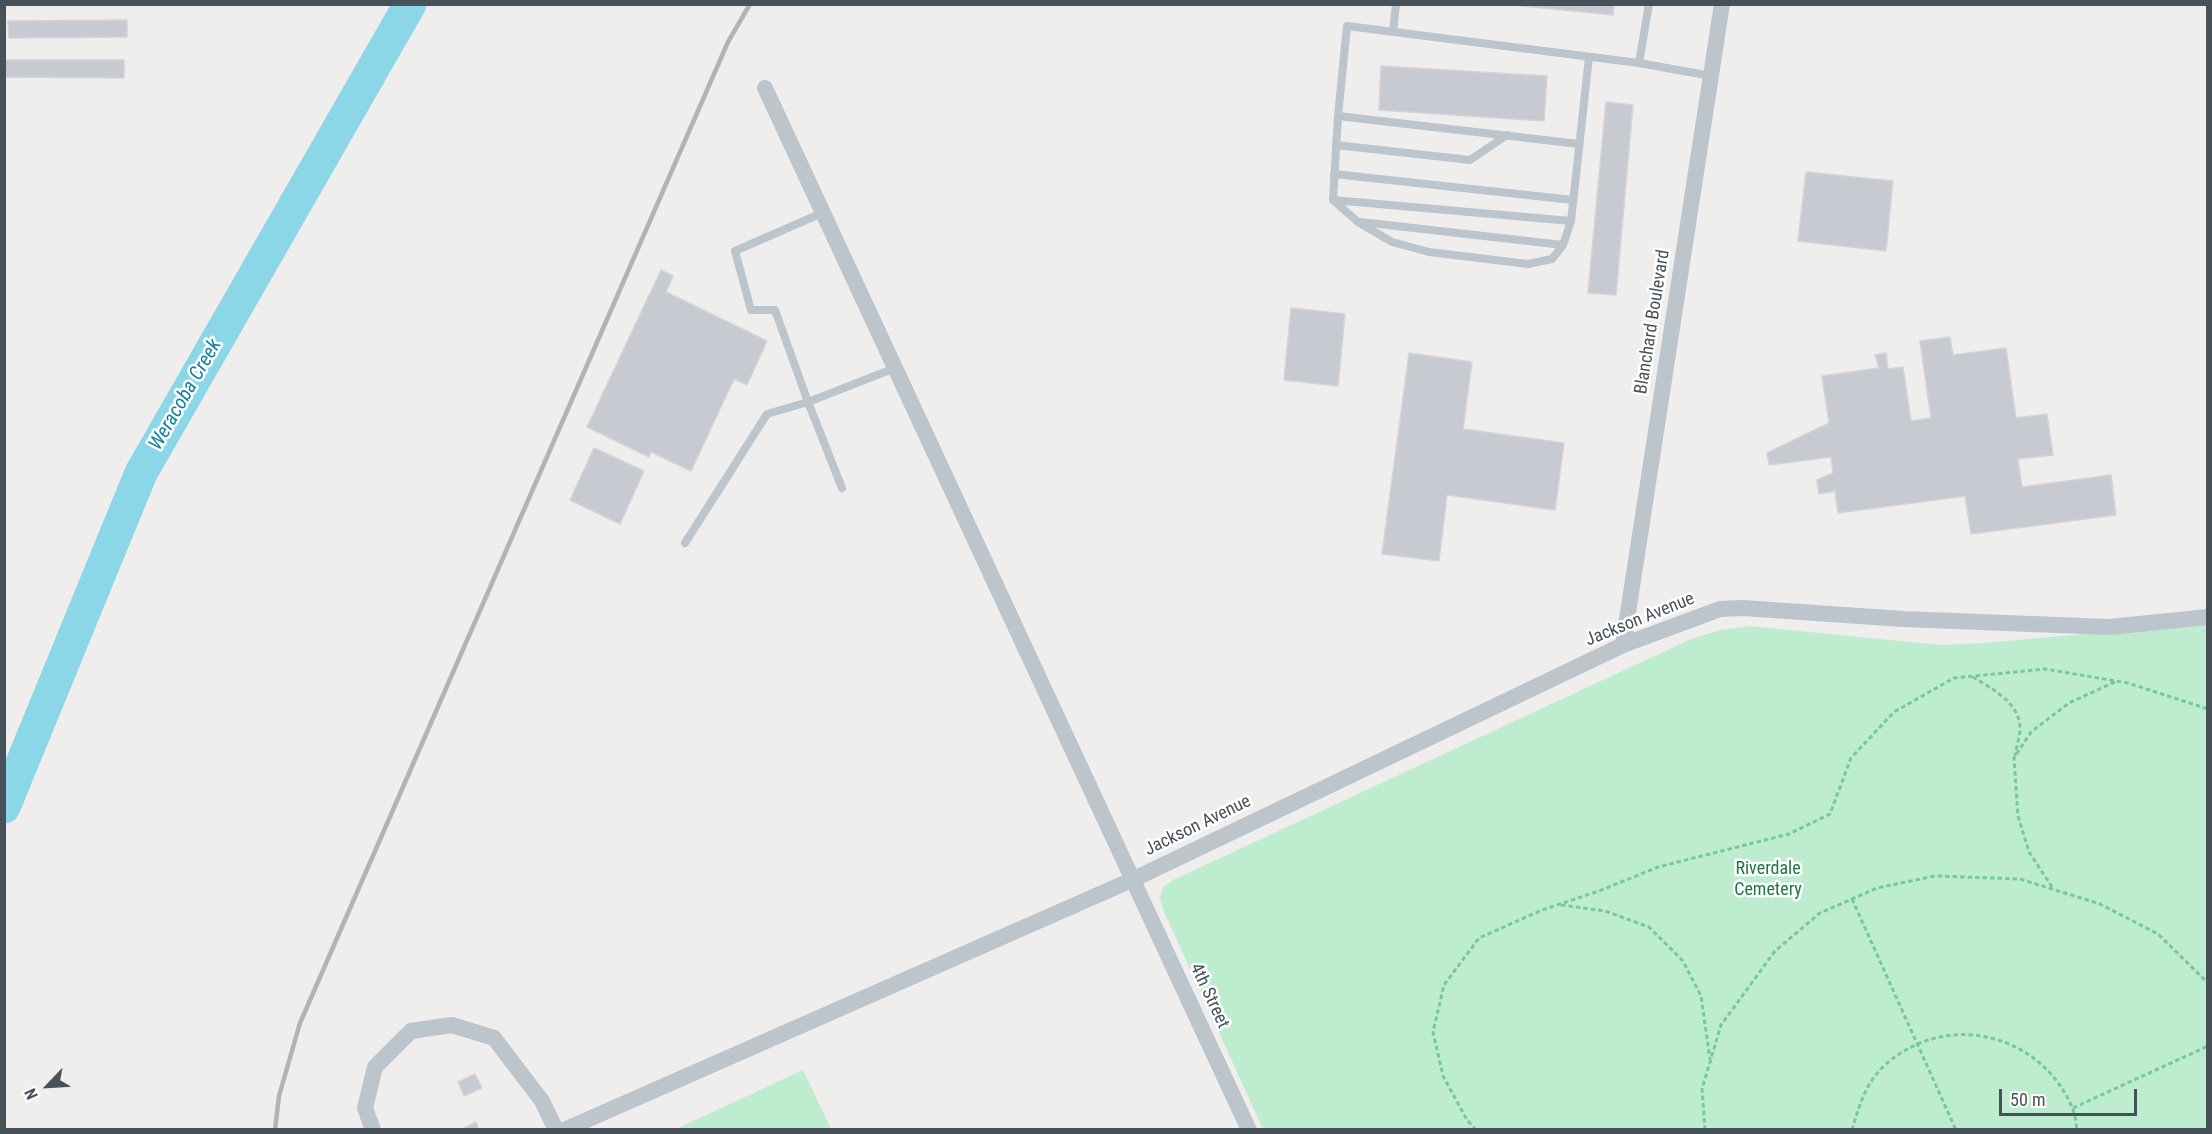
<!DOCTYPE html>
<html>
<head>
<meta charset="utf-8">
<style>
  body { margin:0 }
  #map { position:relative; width:2212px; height:1134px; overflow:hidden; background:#f0eded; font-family:"Roboto Condensed",sans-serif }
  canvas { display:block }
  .frame { position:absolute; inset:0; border:6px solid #46515a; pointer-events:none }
  .north { position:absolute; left:18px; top:1056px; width:60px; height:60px; -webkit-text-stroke:4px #fff; paint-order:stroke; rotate:245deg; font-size:16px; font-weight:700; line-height:24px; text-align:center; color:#46515a }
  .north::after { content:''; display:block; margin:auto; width:21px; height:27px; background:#46515a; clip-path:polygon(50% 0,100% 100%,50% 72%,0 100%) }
  .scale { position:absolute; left:1999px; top:1089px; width:138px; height:27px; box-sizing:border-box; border:3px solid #46515a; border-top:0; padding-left:8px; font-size:18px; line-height:21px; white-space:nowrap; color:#46515a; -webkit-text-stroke:4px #fff; paint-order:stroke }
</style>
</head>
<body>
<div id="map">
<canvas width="2212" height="1134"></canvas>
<div class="frame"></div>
<div class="north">N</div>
<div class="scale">50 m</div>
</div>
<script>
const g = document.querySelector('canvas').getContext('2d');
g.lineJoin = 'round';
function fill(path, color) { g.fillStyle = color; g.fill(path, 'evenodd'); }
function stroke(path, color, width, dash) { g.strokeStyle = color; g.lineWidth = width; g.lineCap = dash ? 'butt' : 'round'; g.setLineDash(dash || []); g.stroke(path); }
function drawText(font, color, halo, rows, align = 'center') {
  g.font = font + ' "Roboto Condensed",sans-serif'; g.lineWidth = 5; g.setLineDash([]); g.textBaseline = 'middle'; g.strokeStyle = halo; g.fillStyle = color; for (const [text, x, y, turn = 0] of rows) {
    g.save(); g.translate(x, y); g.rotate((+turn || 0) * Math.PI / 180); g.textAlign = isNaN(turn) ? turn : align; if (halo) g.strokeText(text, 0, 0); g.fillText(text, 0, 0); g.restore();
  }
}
fill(new Path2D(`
  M2207 623V1129H1263L1164 912 1160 898 1163 887 1173 880 1691 639 1721 630 1749 626 1941 645 1984 643Z
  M803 1070 831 1129H676Z`), '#bdedce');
stroke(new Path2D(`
  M4 807 141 473 410 4`), '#8bd7e8', 33);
const building = new Path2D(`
  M1503 4H1614L1613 15Z
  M127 20V37L9 38 8 21Z
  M5 60H124V78L5 77Z
  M1381 66 1547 76 1544 121 1379 110Z
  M1606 102 1633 105 1616 295 1588 293Z
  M1806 172 1893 181 1886 251 1798 241Z
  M661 270 673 276 666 292 767 341 747 385 734 379 691 471 651 452 649 457 587 427Z
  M1291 308 1345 314 1338 386 1284 380Z
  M1950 337 1953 355 2006 348 2016 418 2047 414 2053 455 2018 459 2022 487 2111 475 2116 515 1971 534 1965 496 1838 513 1835 491 1819 494 1817 480 1833 473 1831 457 1769 465 1767 453 1829 423 1822 376 1879 368 1875 355 1886 353 1888 369 1903 367 1911 421 1931 418 1920 341Z
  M1409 353 1472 362 1463 429 1564 443 1555 510 1447 495 1439 561 1382 554Z
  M594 448 644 471 620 524 570 500Z
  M475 1074 482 1088 464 1096 458 1082Z
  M476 1122 479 1130H461Z`);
fill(building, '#c7cad0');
stroke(building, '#d1d4d9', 1.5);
stroke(new Path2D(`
  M1973 677C1991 688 2020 703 2020 728 2020 737 2016 747 2015 756
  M2052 887 2029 852 2018 816 2014 758 2031 732 2069 703 2117 681
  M1852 899 1956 1130
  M1561 905 1605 911 1649 927 1683 961 1701 996 1710 1059
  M2073 1108 2208 1046
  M1476 1130 1467 1120 1443 1076 1433 1032 1444 985 1479 938 1542 910 1599 891 1658 867 1789 834 1830 814 1851 758 1894 712 1954 678 2045 669 2128 683 2208 709
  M1705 1130 1702 1089 1721 1025 1775 951 1820 913 1877 888 1935 876 2020 879 2100 904 2158 934 2208 983
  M1852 1130C1859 1106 1866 1082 1885 1065 1946 1010 2040 1033 2072 1107 2075 1114 2076 1122 2077 1130`), '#76c99e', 3, [4.5, 3]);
stroke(new Path2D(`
  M1649 4 1639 63 1711 76
  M1393 32 1396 4
  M1589 57 1571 221 1563 245 1552 259 1528 264 1429 252 1392 242 1358 222 1333 200 1338 116 1347 26 1639 63
  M1338 116 1579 144
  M1336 145 1470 160 1507 135
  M1334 174 1573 200
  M1333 200 1571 221
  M1361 222 1563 245
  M842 488 808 402 895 368
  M685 543 767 414 808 402 775 310H751L735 251 822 213`), '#bcc5cc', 8);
stroke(new Path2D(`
  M765 88 1249 1130
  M1623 645 1722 4
  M373 1130 365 1108 375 1067 411 1031 452 1025 494 1038 542 1101 556 1130
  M564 1130 1134 879 1623 645 1720 609 1743 608 1903 619 2109 627 2208 617`), '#bcc5cc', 16);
stroke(new Path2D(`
  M275 1130 279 1096 300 1023 728 42 750 4`), '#b0b3b7', 4.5);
drawText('18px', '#46515a', '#fff', [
  ["Blanchard Boulevard",1653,322,-81],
  ["Jackson Avenue",1640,620,-22],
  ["Jackson Avenue",1198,826,-26],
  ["4th Street",1209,996,65]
]);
drawText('18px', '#1a7847', '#fff', [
  ["Riverdale",1768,869],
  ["Cemetery",1768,890]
]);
drawText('italic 20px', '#11809b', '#fff', [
  ["Weracoba Creek",186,395,-60]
]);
</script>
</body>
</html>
